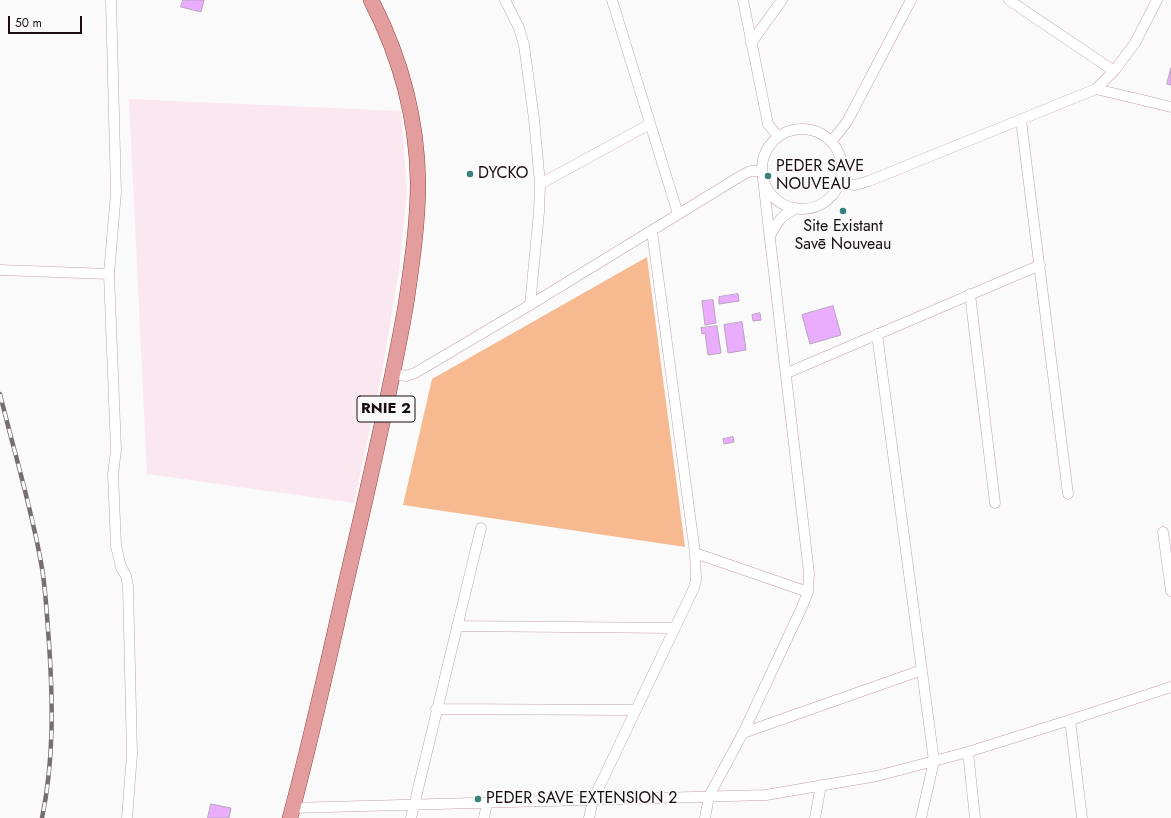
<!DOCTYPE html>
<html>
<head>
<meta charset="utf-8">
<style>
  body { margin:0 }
  #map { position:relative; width:1171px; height:818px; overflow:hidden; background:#fafafa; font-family:Jost,sans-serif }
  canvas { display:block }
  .scale { position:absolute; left:8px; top:16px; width:74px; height:18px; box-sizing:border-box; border:2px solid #190c12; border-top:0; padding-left:5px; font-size:12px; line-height:14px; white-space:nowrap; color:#190c12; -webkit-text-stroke:3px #fafafa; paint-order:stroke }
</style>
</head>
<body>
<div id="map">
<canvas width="1171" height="818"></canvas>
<div class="scale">50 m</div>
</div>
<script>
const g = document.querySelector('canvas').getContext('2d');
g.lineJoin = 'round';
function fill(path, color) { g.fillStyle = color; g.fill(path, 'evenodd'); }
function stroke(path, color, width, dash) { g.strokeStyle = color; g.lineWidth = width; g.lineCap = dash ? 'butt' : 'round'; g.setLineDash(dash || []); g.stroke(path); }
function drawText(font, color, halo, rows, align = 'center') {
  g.font = font + ' Jost,sans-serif'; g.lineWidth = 3.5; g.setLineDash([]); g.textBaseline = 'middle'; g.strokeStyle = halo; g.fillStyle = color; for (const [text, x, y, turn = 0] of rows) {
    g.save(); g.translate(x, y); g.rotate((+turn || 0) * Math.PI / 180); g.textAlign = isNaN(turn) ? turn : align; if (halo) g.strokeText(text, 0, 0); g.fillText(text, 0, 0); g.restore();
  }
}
fill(new Path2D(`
  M129 99 401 111 407 190 399 270 382 372 354 503 147 474Z`), '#fbe7ef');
fill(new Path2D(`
  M647 257 685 547 403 505 432 379Z`), '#f7ba90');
const building = new Path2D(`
  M183 0H204L201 12 181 7Z
  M1171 68V85L1167 84Z
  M738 294 739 301 719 304V297Z
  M713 300 716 323 705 325 702 301Z
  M833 306 841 335 810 344 802 315Z
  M760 313 761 320 753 321 752 315Z
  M742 322 746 350 728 353 724 325Z
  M717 326 721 353 708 355 705 333 702 334 701 328Z
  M733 437 734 442 724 444 723 439Z
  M211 804 231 808 229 818H208Z`);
fill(building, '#eaadfd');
stroke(building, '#b9a2c0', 1);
const street = new Path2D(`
  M111 0 116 192 109 274 116 450 113 474 116 546 121 567 126 576 128 586 132 754 127 818
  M505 0 519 28 524 45 534 119 540 184 539 212 530 305
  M612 0 678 214
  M743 0 768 124 778 137
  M1009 0 1114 71
  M751 43 782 0
  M1096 89 1171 107
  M1021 120 1068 494
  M762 169a40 40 0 1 1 80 0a40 40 0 1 1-80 0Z
  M831 142 847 122 911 0
  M839 182 855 185 869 181 1096 89 1114 71 1135 43 1157 0
  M540 184 650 124
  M770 236C777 222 781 216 796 208
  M0 270 109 274
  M970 294 995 503
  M877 334 934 761 921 818
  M787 373 1040 265
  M394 374 406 376 415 373 530 305 744 174 751 171H762
  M1163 532 1171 591
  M695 553 808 592
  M457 626 675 628
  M436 709 636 710
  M1070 720 1082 818
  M743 733 922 670
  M968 752 975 818
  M292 808 766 795 877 776 968 752 1070 720 1171 687
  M411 818 481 528
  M484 818 487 803
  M589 818 593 800 694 588 696 580 695 553 652 231
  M705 818 709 796 743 733 802 607 808 592 809 573 763 179
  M815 818 821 785`);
const primary = new Path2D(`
  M290 818C316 722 336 624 359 527 376 452 393 379 406 304 412 263 418 223 418 182 417 118 400 56 371 0`);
stroke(street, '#c39eae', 11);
stroke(primary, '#914041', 16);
stroke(street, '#fff', 10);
stroke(primary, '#e39d9c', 15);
const rail = new Path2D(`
  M0 394C14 452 32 509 42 568 46 593 47 618 49 643 53 702 54 760 42 818`);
stroke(rail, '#766e72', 4.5);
stroke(rail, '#fafafa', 3, [9]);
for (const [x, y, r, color] of [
  [470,174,4,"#3a817b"],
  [768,176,4,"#3a817b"],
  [843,211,4,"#3a817b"],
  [478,799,4,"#3a817b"]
]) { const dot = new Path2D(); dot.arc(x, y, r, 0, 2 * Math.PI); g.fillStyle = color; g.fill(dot); stroke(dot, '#fafafa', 1.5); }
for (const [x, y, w] of [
  [386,409,58]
]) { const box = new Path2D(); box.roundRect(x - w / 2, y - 13, w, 26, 3); g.fillStyle = '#fafafa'; g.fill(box); stroke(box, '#190c12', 1); }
drawText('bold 15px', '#190c12', null, [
  ["RNIE 2",386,409]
]);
drawText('16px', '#190c12', '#fafafa', [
  ["PEDER SAVE",776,167],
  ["NOUVEAU",776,185],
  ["DYCKO",478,174],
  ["Site Existant",843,227,"center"],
  ["Savē Nouveau",843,245,"center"],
  ["PEDER SAVE EXTENSION 2",486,799]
], 'left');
</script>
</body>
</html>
